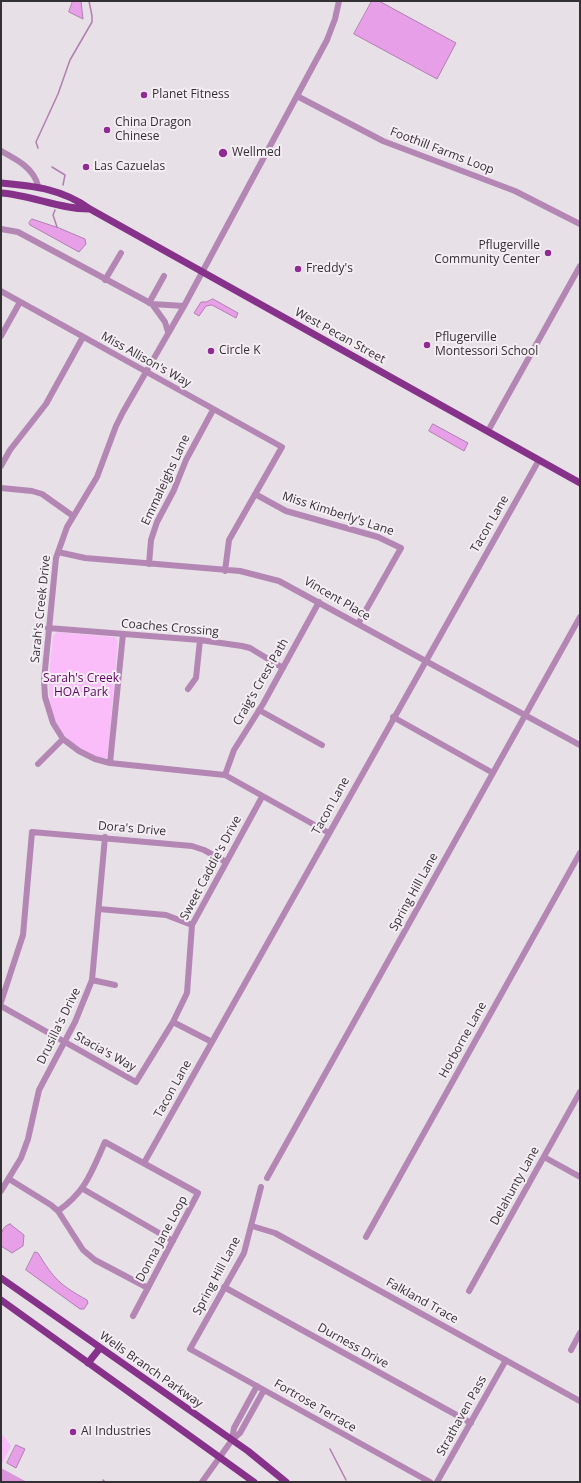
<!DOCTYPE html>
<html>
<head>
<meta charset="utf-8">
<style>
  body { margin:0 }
  #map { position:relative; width:581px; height:1483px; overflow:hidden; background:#e7e0e7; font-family:"Open Sans",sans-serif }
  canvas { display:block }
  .frame { position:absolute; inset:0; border:2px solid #343134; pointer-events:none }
</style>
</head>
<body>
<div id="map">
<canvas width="581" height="1483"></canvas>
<div class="frame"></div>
</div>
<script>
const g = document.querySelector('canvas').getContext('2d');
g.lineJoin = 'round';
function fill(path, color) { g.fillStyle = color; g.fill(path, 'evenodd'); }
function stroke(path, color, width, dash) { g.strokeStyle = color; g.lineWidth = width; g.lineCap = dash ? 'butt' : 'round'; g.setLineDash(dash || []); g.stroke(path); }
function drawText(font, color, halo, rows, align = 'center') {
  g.font = font + ' "Open Sans",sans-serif'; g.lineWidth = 4; g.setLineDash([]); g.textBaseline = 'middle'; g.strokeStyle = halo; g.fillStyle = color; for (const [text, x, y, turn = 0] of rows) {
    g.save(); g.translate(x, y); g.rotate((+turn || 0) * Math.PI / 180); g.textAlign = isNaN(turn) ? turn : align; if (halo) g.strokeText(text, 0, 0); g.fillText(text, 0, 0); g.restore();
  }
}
fill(new Path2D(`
  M57 632 114 637 118 640 108 754 106 758C97 760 87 753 80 748 39 722 49 677 53 636Z
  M3 1435 11 1446 1 1466V1437Z`), '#fabdfa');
fill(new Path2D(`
  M1 1468 27 1482H1Z`), '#dc95dd');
const water = new Path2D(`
  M73 1H81L83 19 69 12Z
  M372 1H379L456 43 437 79 354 34Z
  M32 219 59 228 85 239 86 244 79 252 30 225 29 223Z
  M213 299 238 313 236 318 212 305 206 306 199 316 194 313 201 302H206Z
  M433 424 468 443 464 451 429 431Z
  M10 1224 24 1235 23 1246 12 1253 1 1246C1 1236 0 1227 10 1224Z
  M35 1252 38 1253C54 1279 60 1285 87 1300L88 1303 84 1309H80L26 1270Z
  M16 1445 25 1449 16 1468 7 1463Z`);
fill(water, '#e79fe8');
stroke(water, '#b17eb2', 1);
stroke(new Path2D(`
  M38 148 36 142 58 94 70 60 92 22V16L89 1
  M52 167 65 175 63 185
  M55 210 53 215 57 227
  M330 1449 346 1480
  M103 1480 105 1482`), '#b17eb2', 1.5);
stroke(new Path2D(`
  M297 96 383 141 515 191 580 224
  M1 151C16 159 34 168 38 186
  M1 229 18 232 152 304 165 322 168 332
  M105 280 121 253
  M1 291 282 447 229 540 225 571
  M149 303 164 276
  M152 304 184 306
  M1 336 20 302
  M488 431 580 266
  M1 466 10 450 46 404 83 337
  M1 488 32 491 42 494 73 516
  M255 494 286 511 378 537 401 548 358 624
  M58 552 85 558 240 571 279 581 580 745
  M149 564 151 540 157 522 174 490 186 460 213 410
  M48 628 200 640 242 646 250 648 283 668
  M188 689 196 678 200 640
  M259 710 322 745
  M393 717 493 773
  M110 763 123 634
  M38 764 63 739
  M225 775 234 750 263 704 319 602
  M329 833 225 775 110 763 95 759 79 751 63 739 53 723 45 697 44 680 56 558 67 527 97 477 116 426 123 412 184 306 327 40 335 19 339 1
  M99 909 166 915 192 925
  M92 980 115 985
  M1 1002 23 935 32 832 192 846 204 850 226 862
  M1 1006 136 1082 173 1022 187 993 192 925 262 797
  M173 1022 212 1042
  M544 1157 580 1177
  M144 1163 539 460
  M267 1178 580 617
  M9 1179 51 1205 58 1211 83 1250 95 1260 148 1288
  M261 1187 244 1253 190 1349 430 1482
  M83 1189 173 1241
  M1 1191 21 1158 28 1139 39 1090 75 1022 92 980 105 837
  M58 1211C86 1191 91 1173 105 1142L198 1193 133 1316
  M252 1226 275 1233 580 1401
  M366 1237 580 853
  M224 1287 471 1423
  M469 1291 580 1092
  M571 1350 580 1333
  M232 1440 234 1428 257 1386
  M202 1482 232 1440 240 1433 264 1390
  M437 1482 506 1360`), '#b486b4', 6);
stroke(new Path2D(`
  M1 183C35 186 62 189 90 209L580 483
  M1 193C31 195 59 209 89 209
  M1 1278 248 1451 286 1482
  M1 1300 254 1482
  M88 1363 100 1348`), '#87328a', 7);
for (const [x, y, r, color] of [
  [144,95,4,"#8f2b92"],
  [107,130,4,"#8f2b92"],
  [223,153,5,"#8f2b92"],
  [86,167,4,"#8f2b92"],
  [548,253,4,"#8f2b92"],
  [298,269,4,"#8f2b92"],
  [427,345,4,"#8f2b92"],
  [211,351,4,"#8f2b92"],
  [73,1432,4,"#8f2b92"]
]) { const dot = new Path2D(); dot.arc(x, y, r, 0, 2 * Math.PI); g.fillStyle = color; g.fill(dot); stroke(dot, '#f5edf4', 1.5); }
drawText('12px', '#343134', '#f5edf4', [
  ["Planet Fitness",152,95],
  ["China Dragon",115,123],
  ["Chinese",115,137],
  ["Wellmed",232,153],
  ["Las Cazuelas",94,167],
  ["Pflugerville",540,246,"right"],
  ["Community Center",540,260,"right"],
  ["Freddy's",306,269],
  ["Pflugerville",435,338],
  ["Montessori School",435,352],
  ["Circle K",219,351],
  ["AI Industries",81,1432]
], 'left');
drawText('12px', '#343134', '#f5edf4', [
  ["Foothill Farms Loop",442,151,21],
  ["West Pecan Street",340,336,29],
  ["Miss Allison's Way",146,360,29],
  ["Emmaleighs Lane",166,480,-65],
  ["Miss Kimberly's Lane",338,514,18],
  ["Tacon Lane",490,524,-60],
  ["Vincent Place",337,599,30],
  ["Sarah's Creek Drive",41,609,-84],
  ["Coaches Crossing",170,628,5],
  ["Craig's Crest Path",261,682,-60],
  ["Tacon Lane",331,806,-61],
  ["Dora's Drive",132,829,5],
  ["Sweet Caddie's Drive",211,868,-62],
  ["Spring Hill Lane",414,892,-61],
  ["Drusilla's Drive",59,1026,-64],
  ["Horborne Lane",463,1040,-61],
  ["Stacia's Way",105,1052,29],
  ["Tacon Lane",173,1089,-61],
  ["Delahunty Lane",515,1186,-61],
  ["Donna Jane Loop",162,1239,-62],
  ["Spring Hill Lane",217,1276,-62],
  ["Falkland Trace",422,1301,29],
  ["Durness Drive",353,1346,29],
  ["Wells Branch Parkway",151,1370,35],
  ["Fortrose Terrace",315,1406,30],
  ["Strathaven Pass",462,1416,-61]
]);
drawText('12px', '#5f0363', '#f5edf4', [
  ["Sarah's Creek",81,679],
  ["HOA Park",81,693]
]);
</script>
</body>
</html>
